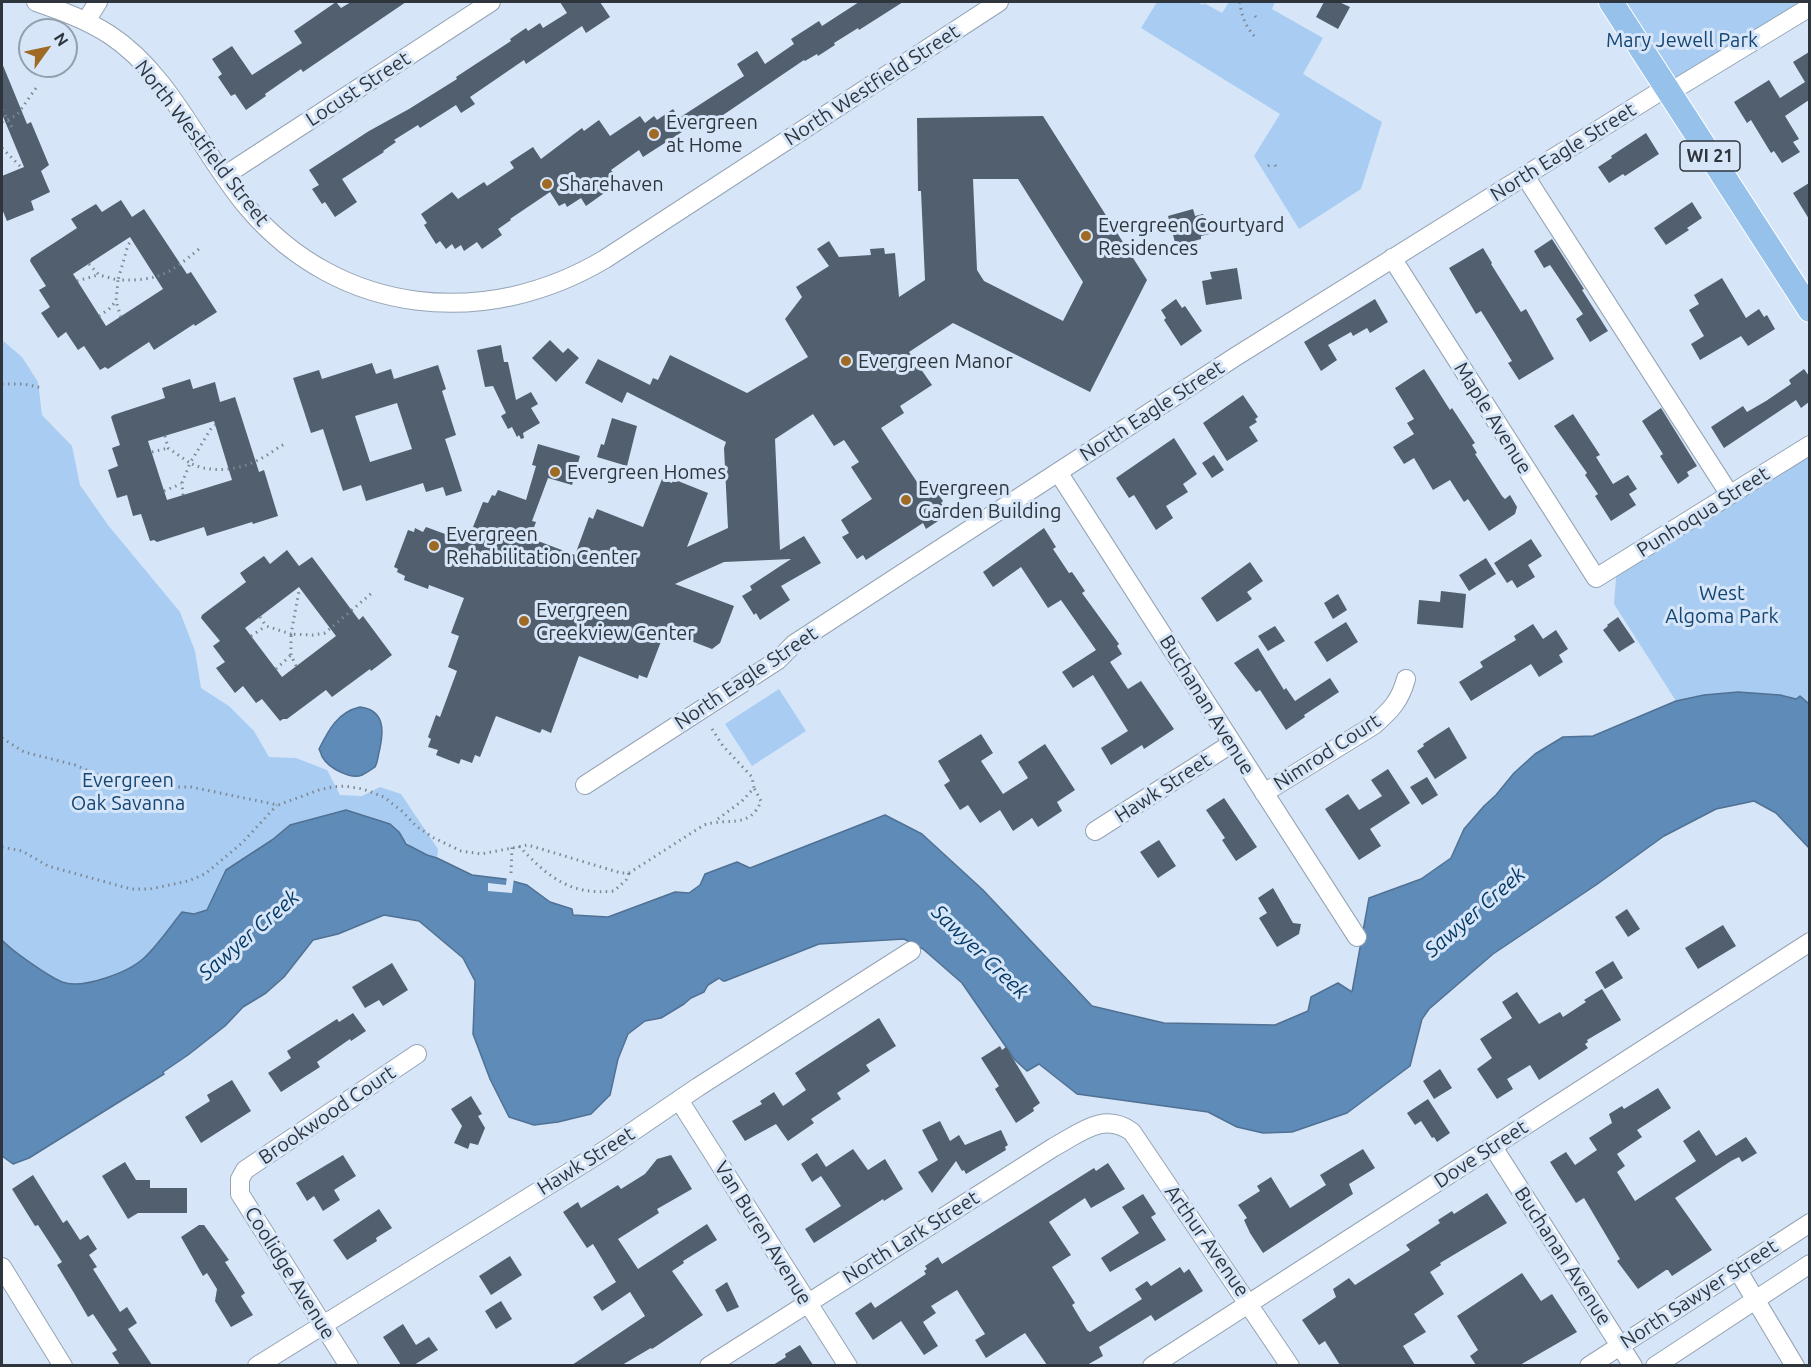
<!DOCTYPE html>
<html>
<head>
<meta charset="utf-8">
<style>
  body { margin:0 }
  #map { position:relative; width:1811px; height:1367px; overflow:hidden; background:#d6e6f8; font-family:Ubuntu,sans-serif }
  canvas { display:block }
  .frame { position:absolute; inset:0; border:3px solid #2e353c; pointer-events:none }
  .north { position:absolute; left:18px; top:18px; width:60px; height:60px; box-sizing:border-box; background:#d6e6f8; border:2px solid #939fad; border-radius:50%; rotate:57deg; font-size:16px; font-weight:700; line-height:24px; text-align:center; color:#2e353c }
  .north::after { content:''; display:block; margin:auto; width:21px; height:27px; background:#9f6a23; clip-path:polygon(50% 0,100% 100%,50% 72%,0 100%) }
</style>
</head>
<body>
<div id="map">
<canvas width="1811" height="1367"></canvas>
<div class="frame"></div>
<div class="north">N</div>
</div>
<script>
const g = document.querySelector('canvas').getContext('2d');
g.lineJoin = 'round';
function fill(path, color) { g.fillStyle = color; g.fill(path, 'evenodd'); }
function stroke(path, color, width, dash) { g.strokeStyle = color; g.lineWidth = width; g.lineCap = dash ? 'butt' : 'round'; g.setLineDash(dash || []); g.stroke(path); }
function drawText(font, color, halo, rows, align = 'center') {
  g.font = font + ' Ubuntu,sans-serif'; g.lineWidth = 6; g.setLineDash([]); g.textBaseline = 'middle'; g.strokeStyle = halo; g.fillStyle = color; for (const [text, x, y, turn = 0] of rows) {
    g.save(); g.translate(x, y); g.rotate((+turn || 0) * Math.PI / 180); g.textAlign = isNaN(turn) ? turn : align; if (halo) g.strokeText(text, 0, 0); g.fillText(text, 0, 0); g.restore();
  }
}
fill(new Path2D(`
  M1157 2H1197L1203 5 1204 3 1222 13 1229 2H1275L1272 9 1323 38 1303 74 1382 122 1361 189 1299 229 1254 156 1280 114 1141 28Z
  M1611 2H1809L1670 92Z
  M2 340 22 357 38 382 42 415 72 446 80 485 108 525 180 612 195 651 201 688 229 706 254 731 269 757 296 758 327 770 340 795 362 796 380 787 401 794 438 849 437 858C420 854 407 846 399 832L290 825 272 840 226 870 207 910 194 914 182 912C170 927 158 945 144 958 129 972 82 990 62 982 48 976 12 951 2 940Z
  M1809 445V704C1767 688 1720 691 1676 701L1614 604 1617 565Z
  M779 689 806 731 752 766 725 724Z`), '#a9cdf2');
const water = new Path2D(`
  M1738 692 1780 695 1796 699 1800 696 1809 704V848L1776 813 1754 801 1716 809 1664 836 1596 885 1493 954 1429 1009 1422 1019 1410 1066 1347 1113 1292 1132 1263 1133 1237 1127 1208 1112 1077 1094 1039 1064 1027 1071 1015 1060 962 983 923 949 904 939 819 944 725 981H723L719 978 708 985 704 992 691 998 684 1004 661 1018 645 1021 628 1034 618 1059 610 1095 591 1114 558 1122 534 1125 509 1117 490 1079 473 1034 475 981 463 958 419 921 384 915 338 934 313 940 284 977 266 993 243 1007 225 1026 188 1055 163 1072 164 1074 29 1158 13 1164 2 1156V940C12 951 48 976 62 982 82 990 129 972 144 958 158 945 170 927 182 912L194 914 207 910 226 870 272 840 290 825 346 810 390 824 399 832 406 844 427 855 437 858 472 875 505 879 527 885 550 902 572 909 573 915 608 917 675 892 689 893 700 885 705 874 737 862 750 868 885 815 922 834 983 890 1092 1006 1164 1023 1275 1025 1308 1011 1311 997 1338 983 1352 992 1369 898 1421 879 1451 858 1464 829 1484 806 1496 795 1514 773 1535 754 1563 737 1593 736 1676 701 1704 695Z
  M360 707C384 710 384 729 380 748 378 755 378 762 375 767 371 770 366 773 362 775 351 780 329 768 323 758 321 756 321 752 319 749 329 729 338 712 360 707Z`);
fill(water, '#5f8bb8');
stroke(water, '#507193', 1.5);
fill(new Path2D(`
  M507 876 514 878 512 893 488 891V883L506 885Z`), '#d6e6f8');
fill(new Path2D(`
  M336 2 341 8 351 2H406L303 72 301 69 265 94 266 96 246 110 235 94 231 96 218 77 222 74 212 59 232 46 252 75 302 43 294 31Z
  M560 2H600L610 17 586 33 582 26 526 64 524 60 470 97 475 104 461 113 456 105 420 128 418 125 394 140 396 142 383 151 384 152 342 179 357 202 335 217 325 202 322 204 312 189 319 185 309 170 369 131 409 109 457 79 456 77 511 41 510 39 526 28 528 31 540 23 543 28 567 13Z
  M859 2H903L859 30 858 28 834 43 835 45 818 56 817 54 805 61 804 60 701 130 696 123 643 157 639 150 611 170 614 174 601 182 607 191 586 206 581 198 567 207 565 203 559 206 550 192 510 219 511 220 498 229 502 235 482 249 477 242 464 251 461 245 455 249 452 244 446 249 440 241 436 244 424 225 427 223 421 214 452 192 458 199 484 182 487 186 514 168 510 162 533 147 541 159 582 128 584 131 599 120 610 136 640 116 645 123 654 116 657 120 673 109 679 118 744 76 737 64 757 51 765 64 794 44 791 39 819 21 822 26Z
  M1324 2H1339L1350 7 1338 29 1316 17Z
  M1809 52V100L1785 116 1799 139 1793 142 1800 152 1782 163 1774 151 1771 153 1751 120 1747 123 1734 102 1769 80 1780 98 1805 82 1793 62Z
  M2 63 27 124 31 122 49 165 41 171 50 192 31 201 34 210 7 221 2 209V176L24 167 2 114Z
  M1043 116 1147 280 1090 392 953 323 909 352 932 385 900 406 904 413 881 428 921 488 930 482 943 501 941 503 944 507 942 509 943 511 939 515 941 519 926 529 923 523 866 560 863 555 857 559 842 537 849 533 841 520 872 499 851 467 859 462 844 440 834 446 813 414 775 439 780 550 804 536 821 563 781 586 790 600 760 620 756 613 754 615 742 596 752 590 750 586 791 559 724 562 675 584 734 606 720 643 712 649 665 631 647 678 639 675 638 679 579 656 551 733 542 729 540 733 496 716 480 757 475 755 472 763 461 759 459 764 436 755 438 750 428 747 431 739 428 737 436 715 440 717 457 671 448 667 459 636 451 633 464 598 429 585 428 589 404 580 405 576 397 572 398 569 394 567 408 530 414 532 415 528 423 532 426 527 467 542 483 502 488 503 492 495 495 496 498 490 526 500 536 466 532 465 538 444 580 456 572 485 548 478 532 521 536 522 530 538 575 555 589 517 593 519 597 509 643 527 662 479 672 483 673 479 708 493 687 547 728 528 724 448 726 442 627 392 622 403 585 383 598 359 650 385 653 378 658 380 670 355 747 393 808 357 785 319 802 297 796 287 829 266 817 249 829 241 839 257 871 255 870 249 884 248 885 254 895 253 899 297 925 280 921 191H918L917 118ZM973 179H1018L1083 282 1063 321 984 281 977 270Z
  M1646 133 1659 154 1625 176 1623 174 1609 183 1598 167 1612 158 1611 156Z
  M1809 183V219L1793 193Z
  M121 200 132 217 144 209 187 274 191 272 217 312 195 326 194 324 154 350 149 342 108 369 105 367 100 370 84 346 78 350 66 332 58 338 41 313 50 307 39 290 46 286 30 261 31 258 77 228 71 219 96 204 102 212ZM130 237 163 289 106 326 73 274Z
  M1692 202 1702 218 1687 228 1689 230 1666 245 1654 228Z
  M1193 209 1195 216 1203 214 1209 234 1201 236V239L1176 246 1168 216Z
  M1552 239 1584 289 1582 290 1608 331 1590 342 1576 319 1583 314 1550 265 1544 268 1534 251Z
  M1483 248 1492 263 1491 264 1521 312 1526 309 1554 359 1519 380 1508 363 1512 361 1481 311 1476 314 1449 268Z
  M1237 268 1242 299 1206 305 1202 281 1212 279 1210 272Z
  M1722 278 1746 318 1759 309 1764 317 1767 315 1775 329 1748 346 1741 336 1700 360 1691 344 1704 336 1689 310 1699 304 1694 295Z
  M1176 299 1182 308 1185 306 1202 331 1181 346 1164 320 1166 318 1161 310Z
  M1375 299 1388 322 1370 333 1367 328 1353 336 1351 332 1328 345 1337 360 1321 371 1304 342Z
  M550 340 563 353 568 348 579 358 556 382 532 358Z
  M501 345 504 362H508L516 400 531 392 538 404 531 408 540 423 523 433 524 438 521 439 519 435 517 437 512 427 508 429 501 416 506 413 493 386 485 387 477 350Z
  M372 363 376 374 391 369 394 379 438 365 446 389 442 391 456 435 445 439 462 491 446 496 443 487 426 492 423 483 366 501 361 485 343 491 323 429 311 433 293 378 319 370 322 379ZM397 403 412 449 370 462 355 416Z
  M1424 369 1450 410 1452 408 1475 443 1472 445 1477 453 1475 454 1502 496 1505 499 1510 495 1517 507 1515 514 1489 531 1468 499 1464 502 1450 480 1433 490 1414 458 1404 464 1393 447 1414 434 1407 423 1414 419 1395 388Z
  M1804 369 1809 376V402L1801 408 1796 400 1724 448 1711 427 1743 406 1747 412 1766 401 1791 384 1789 380Z
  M190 379 193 389 215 382 220 402 235 397 259 472 264 470 278 516 253 524 252 522 207 536 204 527 157 542 154 540 150 541 141 514 133 516 127 495 117 498 108 470 118 466 112 448 120 445 111 417 113 415 165 398 162 388ZM214 421 232 480 167 500 148 441Z
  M1243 395 1258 417 1255 419 1257 422 1249 427 1258 441 1227 461 1203 423Z
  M1661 408 1697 466 1687 472 1689 476 1678 484 1660 456 1663 454 1642 421Z
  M1573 414 1600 455 1596 457 1613 484 1628 475 1637 489 1629 494 1636 505 1611 521 1595 496 1598 494 1585 475 1587 473 1554 426Z
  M612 418 637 426 627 466 597 457 601 444 604 445Z
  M1174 438 1197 474 1183 484 1188 492 1166 506 1173 518 1156 530 1134 495 1129 498 1116 478Z
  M1214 455 1224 470 1212 478 1202 463Z
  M1044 528 1056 547 1053 549 1069 573 1072 572 1085 591 1082 593 1119 644 1117 646 1122 654 1110 662 1128 689 1141 681 1174 729 1144 749 1142 745 1111 765 1101 748 1128 731 1093 675 1073 688 1062 672 1096 650 1061 600 1048 608 1021 567 993 587 983 572Z
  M1531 539 1542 556 1528 565 1535 577 1517 588 1512 580 1507 583 1494 563Z
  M287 550 299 566 312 557 359 620 363 616 392 655 371 671 370 669 332 697 326 690 287 719H283L280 721 262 699 256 703 243 686 235 693 216 668 225 662 213 646 220 641 201 618 202 615 246 582 240 573 264 556 270 564ZM299 587 336 636 282 677 245 628Z
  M1486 558 1496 574 1469 591 1459 575Z
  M1250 562 1263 581 1247 592 1252 599 1217 622 1201 598Z
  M1441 591 1466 594 1463 628 1417 624 1419 600 1440 602Z
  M1338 594 1347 610 1333 619 1324 603Z
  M1618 617 1635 642 1619 652 1603 630 1608 626 1607 625Z
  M1346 622 1358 642 1327 662 1314 642Z
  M1533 624 1543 639 1556 630 1568 649 1559 655 1563 662 1539 677 1531 664 1471 701 1459 682 1483 667 1480 662 1516 640 1514 636Z
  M1275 626 1285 641 1268 651 1258 636Z
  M1258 648 1284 690 1286 688 1295 701 1330 678 1339 692 1304 715 1305 717 1286 730 1260 690 1256 692 1234 663Z
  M1449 727 1467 758 1435 779 1417 751 1424 746 1423 744Z
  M981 734 993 753 981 761 1003 794 1028 778 1018 762 1045 744 1075 790 1057 802 1062 811 1038 827 1032 818 1013 831 1000 810 980 823 968 805 960 810 944 785 950 781 938 761Z
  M1388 769 1410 803 1370 829 1381 846 1359 860 1325 809 1348 794 1359 810 1382 796 1371 780Z
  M1427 777 1438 795 1422 805 1410 787Z
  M1224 798 1257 847 1236 861 1222 840 1225 838 1206 810Z
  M1159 840 1176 866 1158 878 1140 852Z
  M1273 888 1293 923 1301 924 1299 934 1277 947 1259 918 1267 913 1258 898Z
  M1627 909 1640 929 1628 937 1615 917Z
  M1723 925 1736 946 1698 969 1685 948Z
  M1613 961 1623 978 1605 989 1595 972Z
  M392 963 408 990 383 1006 379 1000 365 1008 352 987Z
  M1602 989 1621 1020 1587 1040 1588 1042 1585 1044 1588 1048 1539 1080 1530 1065 1507 1079 1513 1089 1497 1099 1477 1069 1492 1058 1480 1039 1512 1018 1502 1002 1517 992 1539 1024 1560 1012 1563 1017 1586 1002 1584 1000Z
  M353 1013 366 1031 351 1041 350 1039 317 1062 320 1067 281 1092 268 1073 291 1058 287 1051 337 1019 339 1022Z
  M879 1018 896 1046 866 1065 870 1071 837 1093 841 1099 811 1119 814 1123 788 1141 776 1124 745 1141 732 1121 762 1104 760 1101 774 1092 783 1106 806 1090 795 1073Z
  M1000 1046 1002 1050 1006 1047 1040 1103 1033 1108 1034 1111 1016 1123 995 1089 999 1086 981 1058Z
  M1440 1069 1452 1088 1434 1099 1423 1081Z
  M232 1080 251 1111 201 1143 185 1117 210 1101 207 1095Z
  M1658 1088 1671 1108 1637 1130 1642 1137 1617 1154 1625 1166 1617 1172 1635 1201 1696 1161 1683 1141 1699 1130 1716 1156 1746 1137 1757 1153 1742 1162 1739 1157 1731 1161 1675 1198 1712 1250 1672 1276 1668 1270H1666L1638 1289 1617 1261 1620 1259 1584 1198 1576 1203 1550 1162 1566 1152 1575 1165 1597 1150 1589 1138 1612 1123 1609 1114 1622 1106 1624 1109Z
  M471 1096 482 1114 478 1116 485 1128 478 1145 470 1143 468 1149 454 1143 462 1126 451 1109Z
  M1428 1099 1450 1133 1437 1142 1434 1137 1432 1138 1421 1121 1415 1125 1407 1113Z
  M940 1121 950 1141 959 1135 965 1145 1001 1130 1008 1145 1005 1147 1006 1150 966 1174 964 1170 962 1171 956 1161 932 1193 918 1172 938 1160 922 1130Z
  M853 1149 868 1170 885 1159 903 1189 884 1201 883 1199 814 1243 805 1229 841 1206 821 1176 812 1182 801 1164 817 1153 826 1167Z
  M1363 1149 1375 1168 1349 1184 1353 1194 1263 1253 1250 1233 1244 1220 1247 1218 1238 1205 1260 1191 1257 1186 1271 1177 1290 1208 1326 1185 1320 1175Z
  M343 1155 356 1176 334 1190 340 1200 323 1211 314 1196 307 1201 296 1183Z
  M671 1155 692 1189 657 1209 659 1213 618 1239 638 1269 707 1224 717 1240 683 1261 684 1263 672 1271 703 1315 652 1349 651 1348 622 1365H572L645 1316 630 1292 602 1311 593 1297 616 1282 593 1244 587 1248 563 1212 578 1202 581 1208 618 1185 621 1189 645 1174 657 1159Z
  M125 1162 136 1180H150V1188H187V1213H138L128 1219 102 1176Z
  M1108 1163 1125 1189 1091 1208 1085 1198 1049 1222 1071 1255 1052 1267 1075 1303 1072 1305 1087 1330 1090 1332 1142 1299 1135 1289 1147 1281 1151 1286 1180 1267 1184 1273 1189 1269 1203 1291 1155 1321 1151 1315 1099 1347 1103 1356 1087 1365H1047L1025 1333 986 1358 975 1340 985 1334 957 1290 931 1306 936 1313 923 1322 938 1346 924 1355 901 1321 873 1340 855 1313 871 1302 875 1308 926 1274 924 1271 927 1269 925 1266 938 1257 942 1264 1094 1168 1096 1171Z
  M33 1175 63 1223 67 1220 80 1240 88 1235 97 1249 89 1255 97 1267 93 1269 120 1312 127 1307 137 1323 128 1329 152 1365H120L112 1353 117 1350 93 1314 88 1317 74 1293 57 1265 62 1262 38 1225 35 1226 12 1189Z
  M1487 1193 1507 1223 1440 1263 1441 1265 1430 1272 1444 1294 1414 1314 1426 1332 1403 1346 1415 1365H1340L1325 1341 1319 1345 1302 1320 1336 1297 1333 1289 1349 1278 1355 1285 1410 1250 1406 1245 1440 1223 1438 1220 1452 1211 1454 1214Z
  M1143 1194 1156 1214 1151 1217 1166 1240 1110 1272 1101 1258 1139 1233 1122 1207Z
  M379 1209 392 1228 376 1238 377 1241 347 1260 333 1240Z
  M199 1225H204L229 1260 225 1262 245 1293 241 1296 253 1315 231 1327 215 1301 217 1289 207 1273 203 1276 181 1237Z
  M510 1256 522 1275 491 1295 479 1276Z
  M1522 1273 1541 1301 1552 1294 1577 1332 1520 1365H1476L1470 1356 1478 1350 1457 1316Z
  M727 1282 739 1307 727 1312 715 1290Z
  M501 1301 512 1319 496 1329 485 1311Z
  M403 1324 416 1345 429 1337 438 1350 414 1365H401L383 1337Z
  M800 1345 813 1365H773L786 1357 785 1354Z`), '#515f6e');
const minor = new Path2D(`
  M36 2C62 11 87 20 110 35 171 75 201 153 248 208 340 316 486 330 605 259L999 2
  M86 21 98 2
  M1670 92 1810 7
  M224 176 491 2
  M1525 176 1730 495
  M1392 258 1596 578 1810 445
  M1058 472 1357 937
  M585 785 778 660 794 644 1235 357 1667 87
  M1264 793 1374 725C1391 710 1400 701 1406 679
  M1095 831 1231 744
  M679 1100 848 1366
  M1493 1147 1633 1366
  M2 1267 63 1366
  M1737 1269 1795 1366
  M257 1366 610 1147 698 1087 911 951
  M349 1366 240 1194V1179L245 1170 417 1054
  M709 1366 1054 1147C1080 1133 1104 1111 1132 1132L1290 1366
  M1152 1366 1810 942
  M1589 1366 1810 1223
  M1655 1366 1810 1264`);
const major = new Path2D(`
  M1611 2 1810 310`);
stroke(minor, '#95a4b5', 20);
stroke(major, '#fff', 26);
stroke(new Path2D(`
  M1240 2C1241 15 1246 27 1255 37
  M1255 16 1256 17
  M2 110 13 129
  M2 122 17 115 36 88
  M2 148 22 168
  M1275 165 1277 168
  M1268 166 1271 164
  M89 264 99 275 118 280 128 245 132 240
  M77 281 98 275
  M99 316 109 309 116 301
  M121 317 116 301 118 280C159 281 169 274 199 249
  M2 384H23L43 388
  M165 436 168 448 190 463 212 427 215 425
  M152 452 168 448
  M164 491 181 484
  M183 495 182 483 190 463C211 474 240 470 260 459 269 455 276 448 285 444
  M260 617 266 626 291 634 299 591 301 589
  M251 636 266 626
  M296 666 291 655V634L313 635 325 633 373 592
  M276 669 291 655
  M712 729 723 746 752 777 754 788 742 801 715 821
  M2 738 24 752 75 765 105 778 139 787H191L278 805 319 790 332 787 345 786 363 789 384 797 403 812 416 826 434 838 461 851 481 854 528 845 621 873H629L704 825C726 817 750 830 761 801L754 788
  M519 846C547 876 570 896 614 891L626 880 629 873
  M2 847 22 851 48 866 131 889H150L188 881 205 874 242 843 277 805
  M511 873 512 847`), '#7c8894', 3, [1.5, 4.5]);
stroke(minor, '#fff', 18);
stroke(major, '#96c1eb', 24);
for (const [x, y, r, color] of [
  [654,134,6,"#9f6a23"],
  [547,184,6,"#9f6a23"],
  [1086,236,6,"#9f6a23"],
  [846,361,6,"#9f6a23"],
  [555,472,6,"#9f6a23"],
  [906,500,6,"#9f6a23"],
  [434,546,6,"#9f6a23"],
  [524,621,6,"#9f6a23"]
]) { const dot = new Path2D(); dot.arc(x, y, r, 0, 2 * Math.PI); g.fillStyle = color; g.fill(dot); stroke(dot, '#d6e6f8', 2); }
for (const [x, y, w] of [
  [1710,156,60]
]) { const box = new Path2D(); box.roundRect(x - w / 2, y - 15, w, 30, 4.5); g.fillStyle = '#d6e6f8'; g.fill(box); stroke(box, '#2e353c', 1.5); }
drawText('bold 18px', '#2e353c', null, [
  ["WI 21",1710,156]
]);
drawText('20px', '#164673', '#d6e6f8', [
  ["Mary Jewell Park",1682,40],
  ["West",1722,593],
  ["Algoma Park",1722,616],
  ["Evergreen",128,780],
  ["Oak Savanna",128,803]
]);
drawText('20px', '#2e353c', '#d6e6f8', [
  ["North Westfield Street",872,85,-33],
  ["Locust Street",358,89,-33],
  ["North Westfield Street",202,143,52],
  ["North Eagle Street",1563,152,-32],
  ["North Eagle Street",1152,411,-33],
  ["Maple Avenue",1493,418,58],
  ["Punhoqua Street",1703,512,-32],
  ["North Eagle Street",746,678,-34],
  ["Buchanan Avenue",1207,705,58],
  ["Nimrod Court",1327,752,-33],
  ["Hawk Street",1163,788,-33],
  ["Brookwood Court",327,1115,-34],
  ["Dove Street",1481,1154,-33],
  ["Hawk Street",586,1161,-32],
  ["Van Buren Avenue",763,1233,58],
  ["North Lark Street",911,1237,-32],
  ["Arthur Avenue",1207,1241,55],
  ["Buchanan Avenue",1563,1256,57],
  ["Coolidge Avenue",290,1273,58],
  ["North Sawyer Street",1699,1294,-33]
]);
drawText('20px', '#2e353c', '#d6e6f8', [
  ["Evergreen",666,122],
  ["at Home",666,145],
  ["Sharehaven",559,184],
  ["Evergreen Courtyard",1098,225],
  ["Residences",1098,248],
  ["Evergreen Manor",858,361],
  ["Evergreen Homes",567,472],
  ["Evergreen",918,488],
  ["Garden Building",918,511],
  ["Evergreen",446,534],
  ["Rehabilitation Center",446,557],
  ["Evergreen",536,610],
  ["Creekview Center",536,633]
], 'left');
drawText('italic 21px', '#063a66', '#d6e6f8', [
  ["Sawyer Creek",1475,912,-41],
  ["Sawyer Creek",249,935,-41],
  ["Sawyer Creek",980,952,44]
]);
</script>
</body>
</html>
